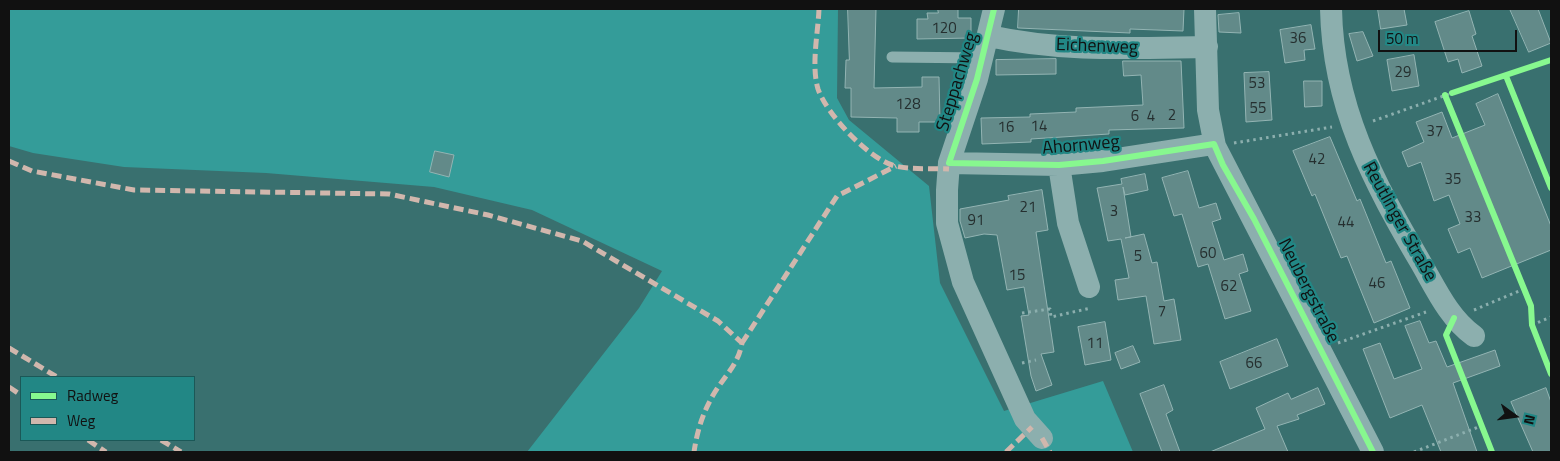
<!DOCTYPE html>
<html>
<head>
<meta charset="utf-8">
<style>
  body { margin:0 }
  #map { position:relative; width:1560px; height:461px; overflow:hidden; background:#39706f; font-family:"Titillium Web",sans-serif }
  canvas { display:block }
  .frame { position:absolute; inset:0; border:10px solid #111; pointer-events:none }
  .legend { position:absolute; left:20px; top:376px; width:175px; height:65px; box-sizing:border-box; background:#228785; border:1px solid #1b5857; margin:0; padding:6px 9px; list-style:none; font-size:15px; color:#111 }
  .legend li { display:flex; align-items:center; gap:10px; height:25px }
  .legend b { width:25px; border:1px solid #1b5857 }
  .north { position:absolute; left:1490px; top:391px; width:50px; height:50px; -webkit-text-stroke:4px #228785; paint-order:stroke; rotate:104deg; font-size:14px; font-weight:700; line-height:20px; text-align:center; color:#111 }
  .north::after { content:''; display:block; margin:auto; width:18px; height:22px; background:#111; clip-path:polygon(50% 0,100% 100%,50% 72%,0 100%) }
  .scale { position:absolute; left:1378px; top:30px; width:139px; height:22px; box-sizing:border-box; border:2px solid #111; border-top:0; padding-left:6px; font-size:15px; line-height:18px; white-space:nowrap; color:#111; -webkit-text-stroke:4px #228785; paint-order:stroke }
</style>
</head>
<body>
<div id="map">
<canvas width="1560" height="461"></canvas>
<div class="frame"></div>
<ul class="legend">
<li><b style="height:6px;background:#87f88f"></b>Radweg</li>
<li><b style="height:6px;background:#d1b7ad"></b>Weg</li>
</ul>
<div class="north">N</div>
<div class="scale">50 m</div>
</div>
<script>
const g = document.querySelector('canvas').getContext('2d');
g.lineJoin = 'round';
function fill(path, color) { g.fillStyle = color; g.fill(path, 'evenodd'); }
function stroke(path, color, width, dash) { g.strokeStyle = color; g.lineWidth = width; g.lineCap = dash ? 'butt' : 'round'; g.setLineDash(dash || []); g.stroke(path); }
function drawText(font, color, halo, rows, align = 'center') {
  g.font = font + ' "Titillium Web",sans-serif'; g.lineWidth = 4.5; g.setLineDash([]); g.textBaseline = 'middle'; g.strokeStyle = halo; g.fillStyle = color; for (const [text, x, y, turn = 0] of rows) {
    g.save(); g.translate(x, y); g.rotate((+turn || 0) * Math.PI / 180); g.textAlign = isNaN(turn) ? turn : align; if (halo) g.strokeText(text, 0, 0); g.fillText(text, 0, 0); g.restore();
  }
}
fill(new Path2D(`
  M9 9H838L837 98 849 120 929 186 940 283 1004 411 1103 381 1133 452H527L639 308 662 271 532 210 434 187 266 173 124 167 33 153 9 146Z`), '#349c99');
const building = new Path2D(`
  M848 9H876L874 88 922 87V77H939L940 122H919V132H897V118L851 117V88H845L846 60H849Z
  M938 9H958V18H971V38L917 39V19H928L927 13H938Z
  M1019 9H1184L1183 31 1130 29V33L1018 28Z
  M1378 9H1404L1407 25 1381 29Z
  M1510 9H1538L1551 43 1529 52Z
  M1469 11 1476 34 1472 36 1482 66 1462 73 1458 59 1448 62 1435 22Z
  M1239 13 1241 33 1219 32 1218 15Z
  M1311 25 1315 49 1304 50 1305 60 1285 63 1280 30Z
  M1363 32 1373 56 1357 61 1349 34Z
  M1414 55 1419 86 1392 91 1387 60Z
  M1056 59V74L996 75V60Z
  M1123 61H1181L1184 128 1109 130V134L1031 139V142L982 144 981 118 1030 117V114L1076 112V108L1143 105 1141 75 1124 76Z
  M1269 72 1272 120 1246 122 1244 73Z
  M1304 81H1322V106L1305 107Z
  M1498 94 1551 226V250L1482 278 1470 248 1458 253 1448 229 1460 224 1449 195 1434 201 1421 162 1408 167 1402 152 1424 142 1416 122 1442 112 1452 138 1485 125 1476 104Z
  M1330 137 1357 201 1360 199 1386 263 1391 261 1410 308 1374 323 1347 256 1341 258 1315 194 1312 196 1293 151Z
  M435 151 454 155 449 177 430 172Z
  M1188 171 1199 208 1216 203 1221 219 1212 222 1224 260 1243 254 1248 271 1239 274 1251 311 1225 319 1208 264 1198 267 1182 214 1174 216 1162 178Z
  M1145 174 1148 190 1125 195 1123 187 1131 237 1125 238 1144 234 1152 263 1157 262 1164 301 1174 299 1181 340 1154 344 1146 296 1118 300 1115 280 1129 278 1121 239 1108 241 1097 188 1122 184 1121 179Z
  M1042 190 1048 230 1036 232 1054 352 1041 354 1052 385 1036 391 1031 376 1021 316 1029 315 1024 287 1007 290 997 235 984 234 965 238 960 221V209L1009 200 1008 196Z
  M1420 321 1429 343 1436 341 1447 367 1495 350 1500 366 1453 383 1477 452H1441L1422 405 1390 418 1363 349 1380 343 1394 379 1422 369 1405 326Z
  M1105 322 1111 360 1085 365 1078 327Z
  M1277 339 1288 366 1230 389 1220 362Z
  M1133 346 1140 362 1121 369 1115 353Z
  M1164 385 1173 410 1166 414 1180 452H1162L1140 394Z
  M1318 388 1325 404 1297 415 1299 419 1277 426 1288 452H1210L1265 429 1256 408 1288 393 1291 399Z
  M1546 388 1551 402V452H1533L1511 402Z`);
fill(building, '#628a89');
stroke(building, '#93b4b3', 1);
stroke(new Path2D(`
  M1373 121 1452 93
  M1234 143 1332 127
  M1474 310 1524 289
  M1022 313 1050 309 1051 317 1091 308
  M1532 325 1551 317
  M1338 343 1426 312
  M1022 363 1036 360
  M1414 452 1481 426`), '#8cafae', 3, [2.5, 4]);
stroke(new Path2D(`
  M892 57 983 58`), '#8cafae', 11);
stroke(new Path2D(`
  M994 9 977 79 949 163 947 190V223L963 282 1025 419 1042 438
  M1205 9 1208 110 1215 146 1373 452
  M1331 9C1333 107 1373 181 1421 263 1436 289 1449 318 1474 336
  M989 36C1061 52 1133 48 1207 47
  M949 163 1059 165 1103 161 1214 144
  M1059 165 1068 223 1089 287`), '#8cafae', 22);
stroke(new Path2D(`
  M819 9C818 34 811 65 818 89 827 115 869 159 895 166 911 170 932 168 949 169
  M9 161 32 171 134 190 389 194 488 215 582 241 718 321 742 343C738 366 723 377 712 397 702 415 697 432 694 452
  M742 343 837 196 896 166
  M9 348 57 377
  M9 387 21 395
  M1042 438 1050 452
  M88 440 106 452
  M161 440 181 452
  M1006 452 1032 427`), '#d1b7ad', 5, [10, 5]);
stroke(new Path2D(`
  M994 9 977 79 949 163 1059 165 1103 161 1214 144 1223 165 1254 219 1373 452
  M1506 76 1551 188
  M1452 93 1551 60
  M1445 95 1531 306 1532 325 1551 374
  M1454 318 1446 335 1492 452`), '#87f88f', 6);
drawText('15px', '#252f2f', null, [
  ["120",944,29],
  ["36",1298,39],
  ["29",1403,73],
  ["53",1257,84],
  ["128",908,105],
  ["55",1258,109],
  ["2",1172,116],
  ["6",1135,117],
  ["4",1151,117],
  ["14",1039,127],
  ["16",1006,128],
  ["37",1435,132],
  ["42",1317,160],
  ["35",1453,180],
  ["21",1028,208],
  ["3",1114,212],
  ["33",1473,218],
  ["91",976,221],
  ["44",1346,223],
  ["60",1208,254],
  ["5",1138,257],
  ["15",1017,276],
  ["46",1377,284],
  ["62",1229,287],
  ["7",1162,312],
  ["11",1095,344],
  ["66",1254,364]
]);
drawText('18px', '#111', '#228785', [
  ["Eichenweg",1097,47,2],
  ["Steppachweg",958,82,-73],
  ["Ahornweg",1081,146,-5],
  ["Reutlinger Straße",1399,222,61],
  ["Neubergstraße",1308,291,63]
]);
</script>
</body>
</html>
